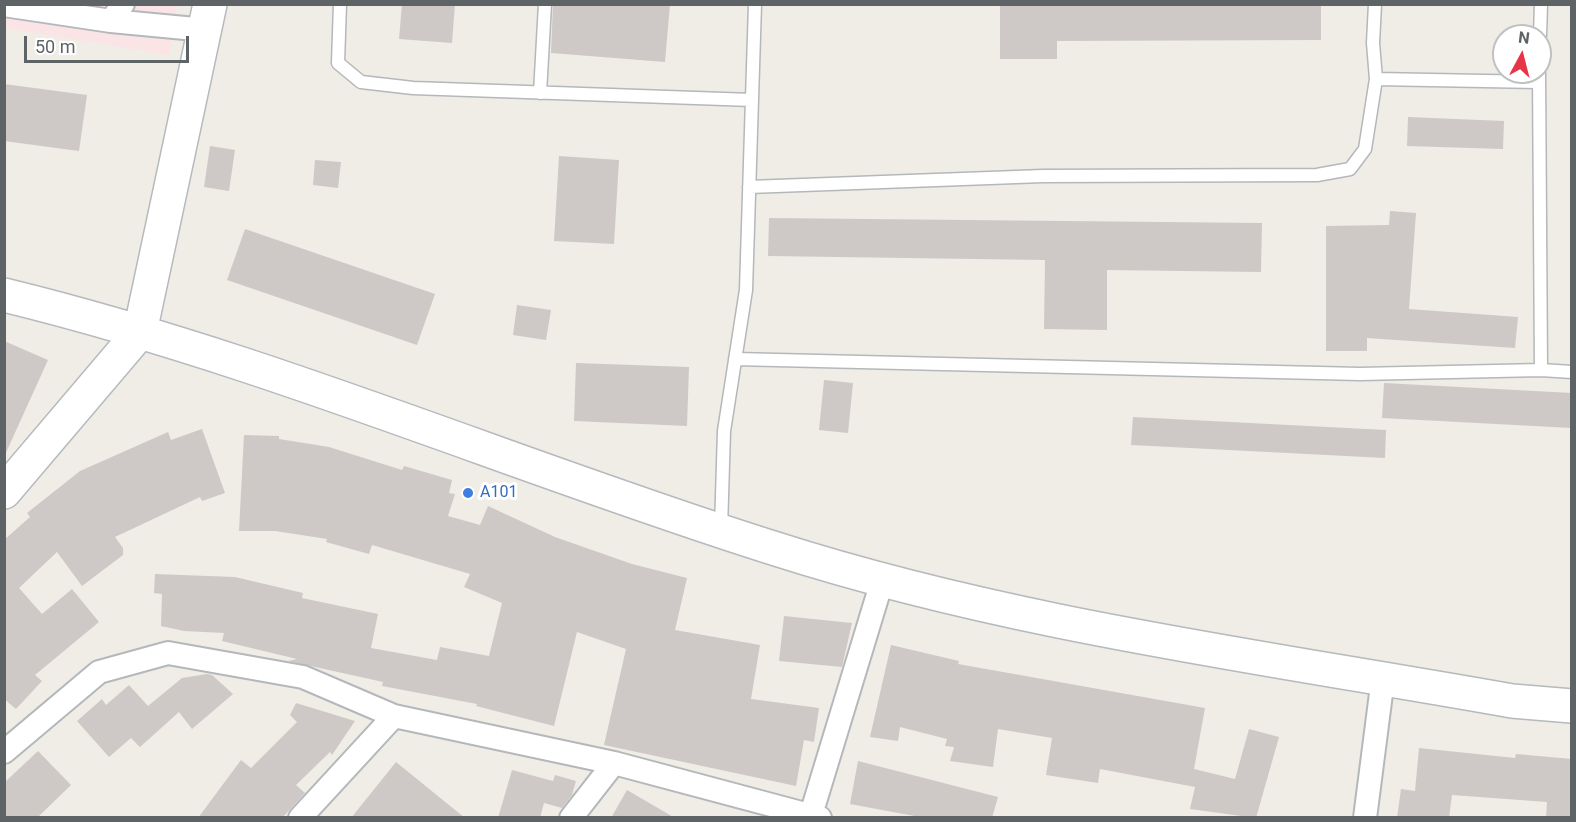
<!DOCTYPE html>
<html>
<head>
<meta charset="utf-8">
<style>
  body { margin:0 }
  #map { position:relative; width:1576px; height:822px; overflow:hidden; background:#f0ece6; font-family:Roboto,sans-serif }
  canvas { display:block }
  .frame { position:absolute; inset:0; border:6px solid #5e6366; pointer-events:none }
  .north { position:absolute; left:1492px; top:24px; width:60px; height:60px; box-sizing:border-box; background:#fff; border:2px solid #bfc1c2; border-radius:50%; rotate:7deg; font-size:16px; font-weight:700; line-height:24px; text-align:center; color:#5e6366 }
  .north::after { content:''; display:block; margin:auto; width:21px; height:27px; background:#e73547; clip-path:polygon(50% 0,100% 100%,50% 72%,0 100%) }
  .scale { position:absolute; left:24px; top:36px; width:165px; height:27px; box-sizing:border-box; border:3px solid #5e6366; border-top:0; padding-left:8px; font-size:18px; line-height:21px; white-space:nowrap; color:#5e6366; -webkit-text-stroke:4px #fff; paint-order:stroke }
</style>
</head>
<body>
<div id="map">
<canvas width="1576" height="822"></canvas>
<div class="frame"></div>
<div class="north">N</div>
<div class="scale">50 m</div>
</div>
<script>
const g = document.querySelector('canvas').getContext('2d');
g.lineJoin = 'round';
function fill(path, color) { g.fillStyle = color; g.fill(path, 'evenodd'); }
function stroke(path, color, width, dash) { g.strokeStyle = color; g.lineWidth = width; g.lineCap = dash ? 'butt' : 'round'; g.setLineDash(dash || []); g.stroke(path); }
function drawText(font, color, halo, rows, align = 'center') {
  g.font = font + ' Roboto,sans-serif'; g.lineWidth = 6; g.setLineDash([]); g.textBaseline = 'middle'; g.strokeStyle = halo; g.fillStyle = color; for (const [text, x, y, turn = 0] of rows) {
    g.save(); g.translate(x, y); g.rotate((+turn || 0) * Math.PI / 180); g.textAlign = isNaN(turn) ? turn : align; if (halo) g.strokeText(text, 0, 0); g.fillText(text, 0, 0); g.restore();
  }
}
fill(new Path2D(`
  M4 5H177L169 55 5 28Z`), '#fbe4e6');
fill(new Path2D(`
  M402 4H455L452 43 399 39Z
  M553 4H670L665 62 551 53Z
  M1000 4H1321V40L1057 41V59H1000Z
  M4 84 87 95 79 151 4 141Z
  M1408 117 1504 121 1503 149 1407 146Z
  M210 146 235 150 229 191 204 187Z
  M559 156 619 160 614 244 554 241Z
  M315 160 341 162 338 188 313 185Z
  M1390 211 1416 213 1409 309 1518 317 1515 348 1367 338V351H1326V226L1389 225Z
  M769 218 1262 223 1261 272 1107 270V330L1044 329 1045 260 768 256Z
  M245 229 435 294 417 345 227 280Z
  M517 305 551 310 546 340 513 335Z
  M4 341 48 360 4 457Z
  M576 363 689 367 687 426 574 421Z
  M824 380 853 383 848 433 819 430Z
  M1384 383 1572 393V428L1382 418Z
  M1133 417 1386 430 1385 458 1131 445Z
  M202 429 225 493 202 501 200 497 115 537 123 548V555L82 586 57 552 19 588 42 614 72 589 99 622 35 675 42 681 16 709 4 699V540L30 517 27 513 80 471 168 432 171 440Z
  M244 435 279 436V439L329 447 402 470 404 466 452 480 449 493 455 494 448 516 480 525 488 506 555 537 632 564 687 578 675 630 760 645 751 699 819 708 814 742 804 740 796 786 604 745 626 649 577 632 554 726 476 706 477 704 382 686 383 682 288 661 297 659 222 641 224 633 184 631 161 626 162 594 154 593 155 574 235 577 303 593 302 598 378 614 371 648 437 660 440 647 489 656 502 603 464 587 470 574 372 545 369 554 326 542 327 539 275 531H239Z
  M784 616 852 623 842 667 779 661Z
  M891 645 959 661 958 664 1205 708 1194 769 1235 779 1249 729 1279 737 1256 818 1190 809 1195 787 1100 769 1098 783 1046 775 1052 738 998 729 993 767 950 761 954 747 945 746 947 739 900 727 898 741 870 737Z
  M207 674 212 675 233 694 192 729 179 712 140 747 131 738 109 757 77 721 102 699 106 705 129 685 148 706 182 678Z
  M296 703 355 721 332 755 330 752 296 785 305 793 282 818H198L241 760 251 768 297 722 290 715Z
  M1419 748 1515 758 1516 754 1572 759V818H1546L1547 802 1452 795 1449 818H1397L1401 789 1415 791Z
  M38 751 71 785 37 818H4V783Z
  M858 761 998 797 992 818H925L850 804Z
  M396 762 465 818H351Z
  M512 770 553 781 555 775 576 781 572 795 562 808 544 803 540 818H498Z
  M627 790 675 818H611Z`), '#cec9c6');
const service = new Path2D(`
  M340 4 338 63 361 82 413 88 752 100
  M1375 4 1373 43 1376 79 1538 82
  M1540 36 1541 4
  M540 93 545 4
  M749 187 1043 176 1317 175 1350 169 1365 149 1376 79
  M735 359 1360 374 1541 370 1539 72
  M1541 370 1572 372
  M721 529 724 431 746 290 755 4`);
const minor = new Path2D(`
  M4 5 111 21 123 4
  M111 21 206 30
  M394 716 614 763 820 818
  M4 752 99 672 168 653 303 677 394 716 300 818
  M571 818 614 763
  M810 818 883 578
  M1365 818 1383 678`);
const secondary = new Path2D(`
  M4 295C267 359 516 467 773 548 1013 625 1265 657 1512 701L1572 706
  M4 492 140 332 210 4`);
stroke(service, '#b4b8bb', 15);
stroke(minor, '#b4b8bb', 26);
stroke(secondary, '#b5babd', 36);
stroke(service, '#fff', 12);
stroke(minor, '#fff', 22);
stroke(secondary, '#fff', 33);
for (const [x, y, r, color] of [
  [468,493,6,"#3f7fe0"]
]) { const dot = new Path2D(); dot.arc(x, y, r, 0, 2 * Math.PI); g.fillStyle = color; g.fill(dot); stroke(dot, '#fff', 2); }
drawText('16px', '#366cbe', '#fff', [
  ["A101",480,493]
], 'left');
</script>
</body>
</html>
